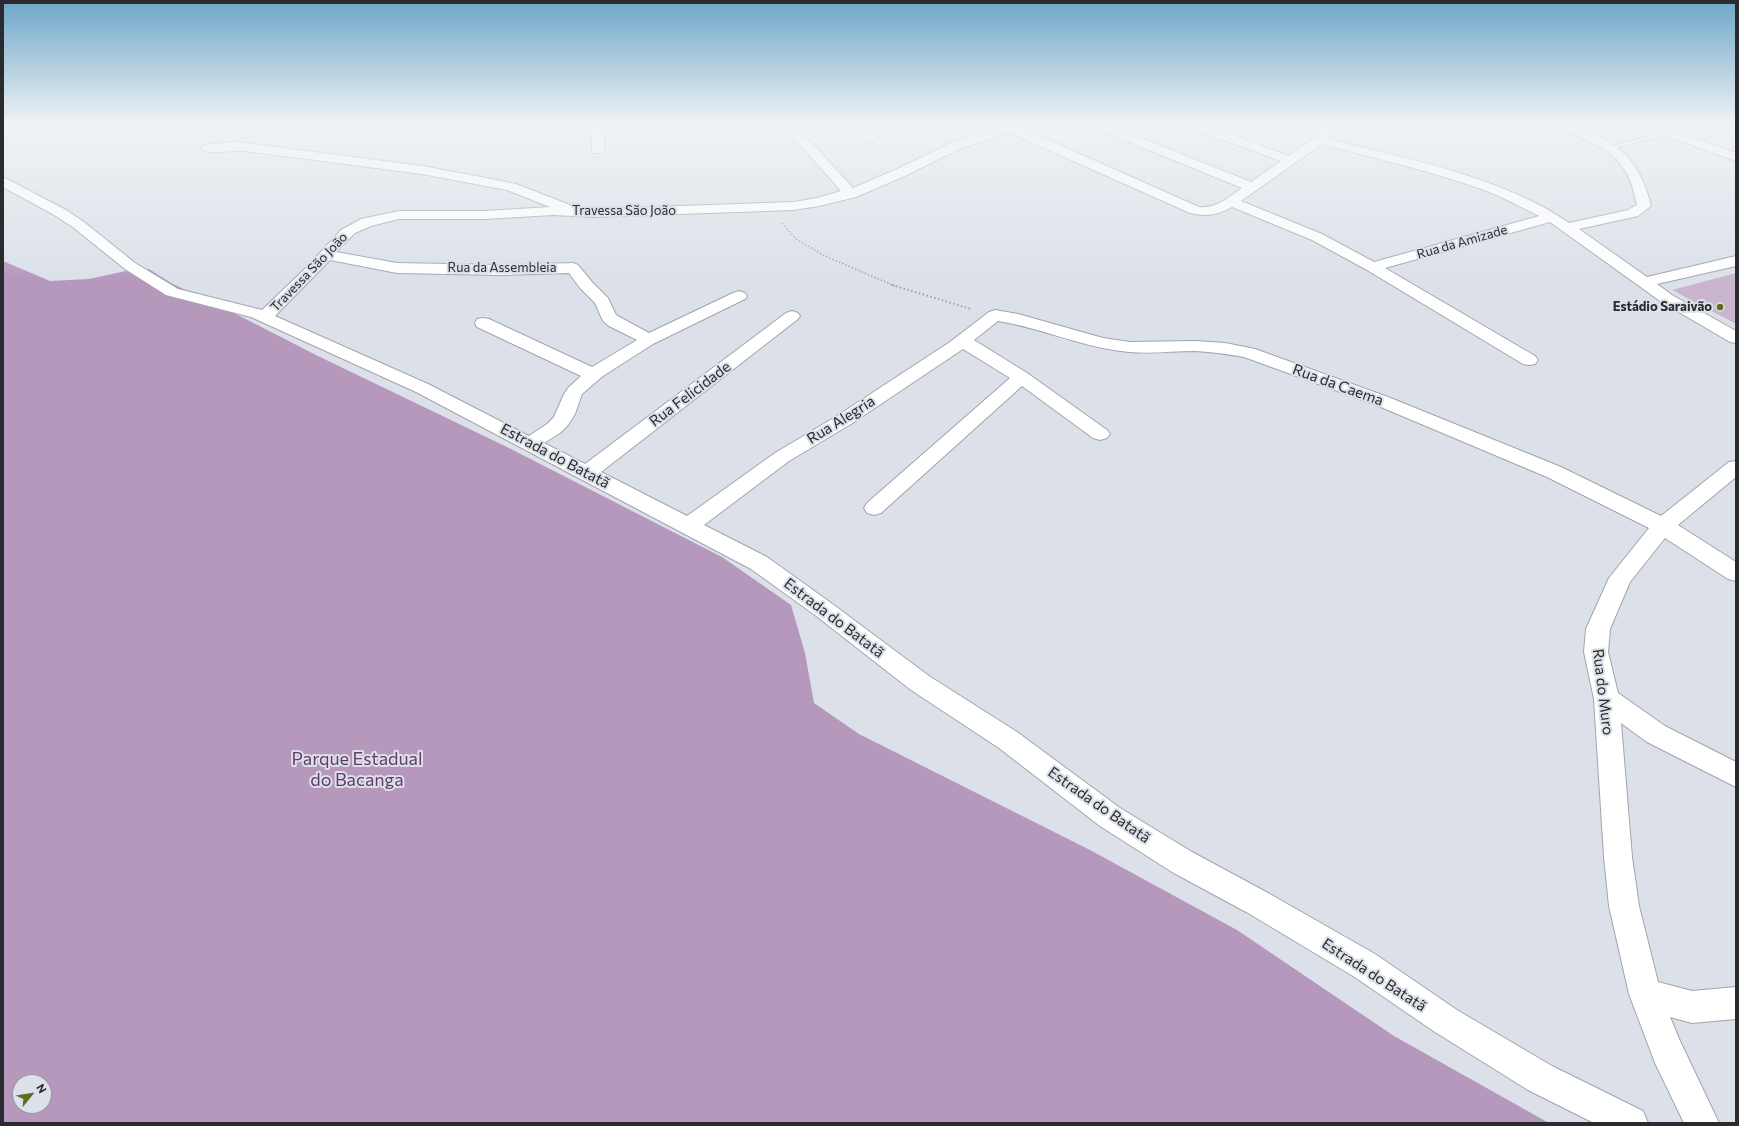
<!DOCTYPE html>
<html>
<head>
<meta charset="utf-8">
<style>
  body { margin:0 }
  #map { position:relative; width:1739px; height:1126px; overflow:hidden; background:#dce1e9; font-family:Commissioner,sans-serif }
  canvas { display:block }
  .frame { position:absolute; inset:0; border:4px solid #2a2b2e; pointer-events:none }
  .north { position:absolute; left:12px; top:1074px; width:40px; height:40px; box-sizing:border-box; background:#dce1e9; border:1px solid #95989e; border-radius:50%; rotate:60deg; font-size:11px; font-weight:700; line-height:16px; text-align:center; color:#2a2b2e }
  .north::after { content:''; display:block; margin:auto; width:14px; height:18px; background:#5d6f1d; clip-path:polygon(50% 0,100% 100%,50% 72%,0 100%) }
</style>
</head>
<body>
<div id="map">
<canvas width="1739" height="1126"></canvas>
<div class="frame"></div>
<div class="north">N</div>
</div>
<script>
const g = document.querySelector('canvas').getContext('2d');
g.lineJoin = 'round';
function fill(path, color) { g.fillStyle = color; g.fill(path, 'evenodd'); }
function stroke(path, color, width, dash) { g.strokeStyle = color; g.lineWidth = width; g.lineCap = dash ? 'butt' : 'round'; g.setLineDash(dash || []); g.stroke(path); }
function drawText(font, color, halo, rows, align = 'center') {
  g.font = font + ' Commissioner,sans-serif'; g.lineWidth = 4; g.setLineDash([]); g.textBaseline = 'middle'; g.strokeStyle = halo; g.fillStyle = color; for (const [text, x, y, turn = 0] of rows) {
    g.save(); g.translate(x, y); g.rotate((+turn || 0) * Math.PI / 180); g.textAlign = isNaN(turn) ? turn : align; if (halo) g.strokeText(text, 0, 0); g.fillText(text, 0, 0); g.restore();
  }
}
fill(new Path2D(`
  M1736 273V324L1672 290Z`), '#c9b5cd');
fill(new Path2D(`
  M3 261 50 281 89 279 135 269H149L171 283 236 314 316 355 511 449 722 557 791 605 805 653 814 703 859 734 1090 850 1237 930 1394 1036 1549 1123H3ZM20 1082H44V1106H20Z`), '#b698bd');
const service = new Path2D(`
  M1668 131 1670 132V134L1611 149 1608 147Z`);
const minor = new Path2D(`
  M592 123H604V150L603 153H593L592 150Z
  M772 123H785L812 143 853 188 897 169 949 144 997 127 995 124 996 123H1026L1024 126 1019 127 1199 207C1216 209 1229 197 1242 188L1090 126 1088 123H1104L1251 182 1281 161 1185 126 1183 123H1200L1289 156 1318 135 1289 126 1287 123H1304L1325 129 1332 123H1345L1329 139C1406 159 1504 177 1569 223L1628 210 1637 205C1634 193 1632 182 1626 172 1611 145 1575 136 1548 126L1546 123C1560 122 1571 126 1585 131 1624 146 1641 165 1651 206L1638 216 1579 229 1647 277 1736 256V266L1657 284 1672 295 1736 331V343L1730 342 1660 301 1550 222 1385 268 1535 356 1538 360 1535 364 1529 365 1523 364 1367 270 1312 240 1232 207C1218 215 1206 217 1190 213L1008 132 957 150 907 175 856 197 819 206 794 210 594 217 553 215 485 219H399L371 226 355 233 336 252 397 263 501 265 573 263 578 265 592 282 608 298 616 315 649 333 733 293 739 291 745 293 747 296 745 299 653 344 603 376 582 394 575 414 568 425 560 433 544 443 585 464 786 313 792 311 798 313 800 316 798 319 601 472 687 516 775 453 837 416 950 342 989 312 995 310 1018 314 1103 338 1130 342 1196 341 1225 343 1255 349 1388 397 1561 467 1661 516 1729 462 1736 461V477L1678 525 1736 562V581L1728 579 1665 538 1630 582 1610 629 1608 652 1618 693 1665 726 1736 762V787L1647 742 1621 723 1632 857 1639 906 1658 982 1692 991 1736 987V1019L1692 1023 1670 1017 1680 1041 1719 1123H1684L1655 1063 1629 994 1609 906 1604 857 1594 699 1584 652 1586 629 1609 578 1649 528 1547 477 1376 405 1244 357C1228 354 1212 352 1196 351 1174 351 1151 354 1129 352 1084 348 1042 328 998 321L974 340 1027 373 1107 430 1110 434 1107 438 1100 440 1093 438 1022 386 881 513 874 515 867 513 864 508 867 503 1010 378 963 349 851 424 789 461 704 525 767 557 831 603 929 676 1017 732 1120 808 1192 852 1268 893 1375 954 1457 1010 1552 1066 1643 1111 1648 1123H1594L1528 1090 1435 1032 1353 976 1248 913 1172 872 1100 826 999 748 911 690 815 615 751 569 416 392 251 317 166 295 125 269 74 228 56 216 3 187V177L66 210 84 222 135 263 178 289 262 310 307 267 341 230 361 219 399 211H485L550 207 507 190 422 174 245 151C232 150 216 154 204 151L202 148 204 145 234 142 245 143 422 166 481 177 516 184 570 205 571 207 594 209 794 202 817 198 841 191 804 149ZM1322 144C1376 159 1432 171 1484 190 1503 197 1521 207 1539 216L1374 262 1322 234 1241 201ZM330 260 397 273 501 275 569 273 580 288 595 303 603 321 609 326 637 340 592 367 489 319 483 318 477 319 475 323 477 327 581 376 569 387 564 394 554 417 547 424 529 436 428 384 275 316Z
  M847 123H860L877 138 875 141C865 143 853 131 847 123Z
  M1637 123H1654L1736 153V161L1639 126Z`);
stroke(service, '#a0a5ac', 2);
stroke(minor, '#a0a5ac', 2);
stroke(new Path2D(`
  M782 223 796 239 825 256 895 286`), '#9fa3a9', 1.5, [1.5, 2]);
stroke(new Path2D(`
  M892 285 971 309`), '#9fa3a9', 2, [1.5, 2.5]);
fill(service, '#fff');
fill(minor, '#fff');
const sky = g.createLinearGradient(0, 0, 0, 280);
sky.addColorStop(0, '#6da6c8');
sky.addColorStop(0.44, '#eff2f5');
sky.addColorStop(1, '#eff2f500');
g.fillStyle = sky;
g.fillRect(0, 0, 1739, 280);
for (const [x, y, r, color] of [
  [1720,307,4,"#5d6f1d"]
]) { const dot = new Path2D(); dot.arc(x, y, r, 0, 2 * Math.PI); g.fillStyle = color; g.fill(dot); stroke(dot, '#dce1e9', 1.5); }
drawText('13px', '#2a2b2e', '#dce1e9', [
  ["Travessa São João",624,211],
  ["Rua da Amizade",1462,242,-16],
  ["Rua da Assembleia",502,268],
  ["Travessa São João",309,272,-46]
]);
drawText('bold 13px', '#2a2b2e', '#dce1e9', [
  ["Estádio Saraivão",1712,307]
], 'right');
drawText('15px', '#2a2b2e', '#dce1e9', [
  ["Rua da Caema",1338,385,20],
  ["Rua Felicidade",690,394,-37],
  ["Rua Alegria",841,420,-32],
  ["Estrada do Batatã",555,456,28],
  ["Estrada do Batatã",834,618,37],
  ["Rua do Muro",1603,692,83],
  ["Estrada do Batatã",1099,805,35],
  ["Estrada do Batatã",1374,975,33]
]);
drawText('18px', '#623a6c', '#dce1e9', [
  ["Parque Estadual",357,759],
  ["do Bacanga",357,780]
]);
</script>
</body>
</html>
